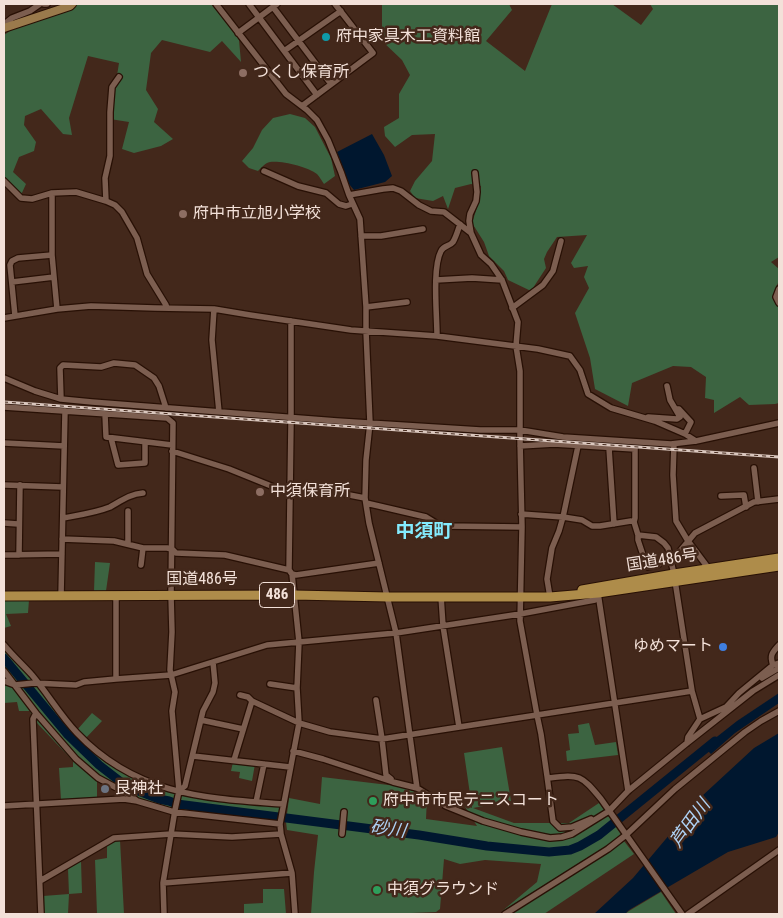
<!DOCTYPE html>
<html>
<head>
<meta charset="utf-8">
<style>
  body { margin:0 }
  #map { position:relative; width:783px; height:918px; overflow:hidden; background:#43281b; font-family:"Roboto Condensed",sans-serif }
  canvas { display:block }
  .frame { position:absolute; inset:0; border:5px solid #f3e1d9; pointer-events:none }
</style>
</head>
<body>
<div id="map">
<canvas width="783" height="918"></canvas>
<div class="frame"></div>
</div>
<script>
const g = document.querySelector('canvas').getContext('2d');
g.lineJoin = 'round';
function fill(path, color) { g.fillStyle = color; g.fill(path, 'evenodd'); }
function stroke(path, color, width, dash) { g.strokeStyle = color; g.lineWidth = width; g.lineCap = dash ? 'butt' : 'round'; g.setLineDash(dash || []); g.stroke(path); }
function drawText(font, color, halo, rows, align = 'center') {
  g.font = font + ' "Roboto Condensed","Noto Sans JP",sans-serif'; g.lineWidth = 5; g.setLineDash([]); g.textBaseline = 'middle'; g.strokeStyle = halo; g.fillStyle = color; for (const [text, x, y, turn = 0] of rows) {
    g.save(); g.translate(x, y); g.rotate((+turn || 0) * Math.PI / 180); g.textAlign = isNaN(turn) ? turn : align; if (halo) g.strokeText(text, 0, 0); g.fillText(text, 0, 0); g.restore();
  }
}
fill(new Path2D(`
  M77 4H211L232 29 239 40 241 62 222 41 210 52 162 40 151 53 146 90 158 109 154 122 173 139 161 146 134 153 122 149 129 122 110 119 119 63 88 56 69 118 72 135 63 134 41 109 25 116 24 125 36 142 34 151 19 157 13 172 26 184 21 195 4 180V35L13 29 66 12Z
  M382 4H509L512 10 486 41 525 71 552 4H612L641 25 653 9 650 4H759L760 5 779 4V257L771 262 779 269V281L776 287 779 288V403L775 404 749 405 740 397 714 413V400L705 398 706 377 691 367 673 366 632 383 628 406 595 389 590 358 575 313 589 288 584 277 588 266 574 268 571 263 587 235 557 237 547 252 544 259 546 268 531 291 508 280 504 271 489 256 484 242 472 223 479 201 481 186 471 184 455 188 448 209 443 196 433 201 415 198 410 191 415 181 432 161 435 134 412 135 395 147 385 136 384 127 399 118V94L410 75 402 60 382 41Z
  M290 114 305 118 315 127 331 158 335 176 324 184C322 181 319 176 317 174 309 167 280 160 270 162 265 163 262 167 258 171L249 168 242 161 253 148 262 130 273 118Z
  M95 562 110 563 106 591H94Z
  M29 600 28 613 6 614 11 626 4 628V601Z
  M4 648 33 679 31 681 15 683 4 668Z
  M4 683 37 685 76 734 109 763 176 792 173 808 129 797 97 780V798L61 800 59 768 73 767V761L37 723 32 717 30 711H19L17 702 4 703Z
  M92 713 102 721 85 739 77 730Z
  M589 723 595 745 616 742 618 755 567 761 566 751 570 750 568 734 579 733 578 725Z
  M502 747 511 801 473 808 514 823H569L599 803 622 836 501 912 537 882 541 864 485 860 460 864 444 859 440 909 436 912 387 914H311L314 872 318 835 287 830 286 822 289 798 320 804 322 777 405 787 427 798 426 819 477 826 464 805 472 808 464 753Z
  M233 762 255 764 252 781 239 778 240 772 231 771Z
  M182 793 281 805 279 822 178 810Z
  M114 840H120L124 914H97L95 860 107 858V845Z
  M624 841 634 854 544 914H510Z
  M81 861 82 893 69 894 68 914H44L43 896 69 894 68 869Z
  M263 889H284L286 914H244V904L263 903Z
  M661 892 676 914H625L629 911Z`), '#3c6441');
fill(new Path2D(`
  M372 134 384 155 392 176 385 182 354 190 349 184 337 152Z
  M779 693V703L735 733 711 754 704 747 737 721Z
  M779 733V832L776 837 728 852 629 910 625 914H594L633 878 702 796 754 748Z`), '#00172f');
stroke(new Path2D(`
  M4 658 67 734 99 765 126 786 159 799 169 801 177 804 419 835 487 846 549 852 570 850 580 846 599 835 715 741`), '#00172f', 9);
const minor = new Path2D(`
  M44 4H47
  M216 4 286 94 307 110 317 120 328 140 341 172 349 195 360 219 366 307V331L370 423 366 460 365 498 369 523 396 633 417 788
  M249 4 317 95
  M273 7 331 84
  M8 26 7 22 12 18 30 11 40 4
  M238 33 277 4
  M284 51 341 11
  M302 106 373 53 335 4
  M264 171 298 186 326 193 339 204 346 206 352 204
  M4 181 21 198 32 199 52 193 76 192 106 201 115 205 122 212 137 238 147 274 166 305 167 308
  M52 193V255L57 309
  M349 195 383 189 393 188 401 191 419 205 431 211 444 212 471 233 481 255 491 264 502 280 518 322 516 346 520 371V440L522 527 520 621 537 715 541 734 547 776 549 778C580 774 581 775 601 799L682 914
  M106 201 105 178 110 156V112L112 87 119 77
  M471 233 469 221 470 214 476 201 477 192 475 173
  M361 236H381L423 229
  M436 280 472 278 502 280
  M12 282 54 277
  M779 289 776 297 779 303
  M366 307 407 302
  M512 308 543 285 553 271 561 241
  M214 309 212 340 219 412
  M15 316 10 265 12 261 18 258 52 255
  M4 318 57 309 91 306 155 308 214 309 250 315 351 330 437 336 538 349 570 356 580 370 588 394 611 408 655 421 685 434 696 441
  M291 321V422L289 570 292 574 299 642 297 688 299 723 280 824 281 834 292 873 295 914
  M437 336C437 315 432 268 441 251 444 245 449 247 453 242 456 237 458 230 460 224
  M4 378 35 391 61 399 92 402 337 421 480 430H520L563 437 671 444 696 441 779 423
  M61 399 60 368 63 365 101 367 114 363 135 365 154 378 159 386 166 408
  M4 407 167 418 173 423 171 595 172 632 170 670 175 692 172 711 179 791 185 786 203 711 213 692 215 683 213 662
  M677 409H679L691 422 685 434
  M105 414 106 437 172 445
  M648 417 677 419 680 417 670 400 667 386
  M111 438 118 465 145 463V442
  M4 443 64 446
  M674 444 673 475 676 521 688 541 709 569
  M520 446 554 444 635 449V518L634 522
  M609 448 614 524
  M172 451 229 469 286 492 294 490 339 493 365 498
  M754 468 758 502
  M4 485 63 487
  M721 496 744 495 746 507
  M366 503 426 517 439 525 444 526 522 527
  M128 511V544
  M521 514 563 517 582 520 592 526H600L631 521 634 522 638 535 656 537 664 543 668 548 674 574 692 691 700 719
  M63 518C79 515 95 513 110 507 121 501 130 494 143 493
  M4 523 18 524
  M638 535V540L647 567 657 565 666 560 675 557 695 533 754 502 779 499
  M62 539 114 541 143 548H167L172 549 176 553 225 555 289 570
  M4 555 62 554
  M19 555 20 485
  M141 565 143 548
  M292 574 296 575 379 563
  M598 593 628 791
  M61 596 65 411
  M441 596 443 626 459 727
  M550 597 547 579 552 548 559 531 563 517 578 446
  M4 645C13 656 23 665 32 675 48 694 60 715 77 733 136 795 203 798 283 804
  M773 665C769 655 773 652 779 645
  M4 671 36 713 76 759 98 778 128 794 137 801
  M762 678 779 668
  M116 679V596
  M4 681 15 685 34 683 76 685 84 682 116 679 171 675 267 645 396 633 520 614 595 600 598 593
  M270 684 297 688
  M240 695 248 697 252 701 299 723 330 732 382 739 692 691
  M376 700 382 739 386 775 391 779
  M726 707 739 693 773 665 779 663
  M36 713 33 719 41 914
  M201 720 243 729
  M687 743 688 737 700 719 726 707 729 709
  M293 751 323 759 393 782 417 788 446 806 483 821 521 832 550 838 562 837 572 834 609 811 628 791 687 743 753 691 779 675
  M193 756 290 767
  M234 760 252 701
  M547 776 553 821 560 828 572 827 591 819
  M256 802 264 764
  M4 806 124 799 137 801 174 812 280 824
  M342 834 344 812
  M40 881 114 838 171 834 232 837 281 834
  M163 883 292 873
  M164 914 163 883 175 810 179 791
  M505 914 608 849 626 835 675 789 745 732 761 721 779 711
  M688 914 779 850`);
const major = new Path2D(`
  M4 28 70 6 72 4`);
const highway = new Path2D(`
  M582 590 674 574 779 558
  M4 596 294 595 388 597H550L598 593 779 566`);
stroke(minor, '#281005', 8);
stroke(major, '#281005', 10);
stroke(highway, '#281005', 11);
stroke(minor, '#7c5e50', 5.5);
stroke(major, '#9a7a4c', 8);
stroke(highway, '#ae8c4a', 9);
const rail = new Path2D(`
  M4 402 779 457`);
stroke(rail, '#dac7be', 3);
stroke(rail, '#43281b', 1, [4]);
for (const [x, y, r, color] of [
  [326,37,5,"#0f9aa8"],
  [243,73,5,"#8d6e63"],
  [183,214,5,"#8d6e63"],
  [260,492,5,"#8d6e63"],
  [723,647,5,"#3f7fe0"],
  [105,789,5,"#6b7280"],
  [373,801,5,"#2e9e5b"],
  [377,890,5,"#2e9e5b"]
]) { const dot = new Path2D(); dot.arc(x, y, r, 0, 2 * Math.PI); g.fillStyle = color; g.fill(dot); stroke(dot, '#43281b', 2); }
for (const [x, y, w] of [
  [277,595,35]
]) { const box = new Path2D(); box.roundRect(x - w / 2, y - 12.5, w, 25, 4); g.fillStyle = '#43281b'; g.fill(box); stroke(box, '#f3e1d9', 1); }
drawText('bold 15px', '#f3e1d9', null, [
  ["486",277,595]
]);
drawText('16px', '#f3e1d9', '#43281b', [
  ["府中家具木工資料館",336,37],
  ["つくし保育所",253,73],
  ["府中市立旭小学校",193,214],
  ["中須保育所",270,492],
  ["ゆめマート",713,647,"right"],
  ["艮神社",115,789],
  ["府中市市民テニスコート",383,801],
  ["中須グラウンド",387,890]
], 'left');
drawText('16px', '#f3e1d9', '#43281b', [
  ["国道486号",662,561,-9],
  ["国道486号",202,580]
]);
drawText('italic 18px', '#aed2f5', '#43281b', [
  ["芦田川",691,824,-54],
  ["砂川",388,830,8]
]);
drawText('bold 19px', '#84ebfe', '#43281b', [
  ["中須町",424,532]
]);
</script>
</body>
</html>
